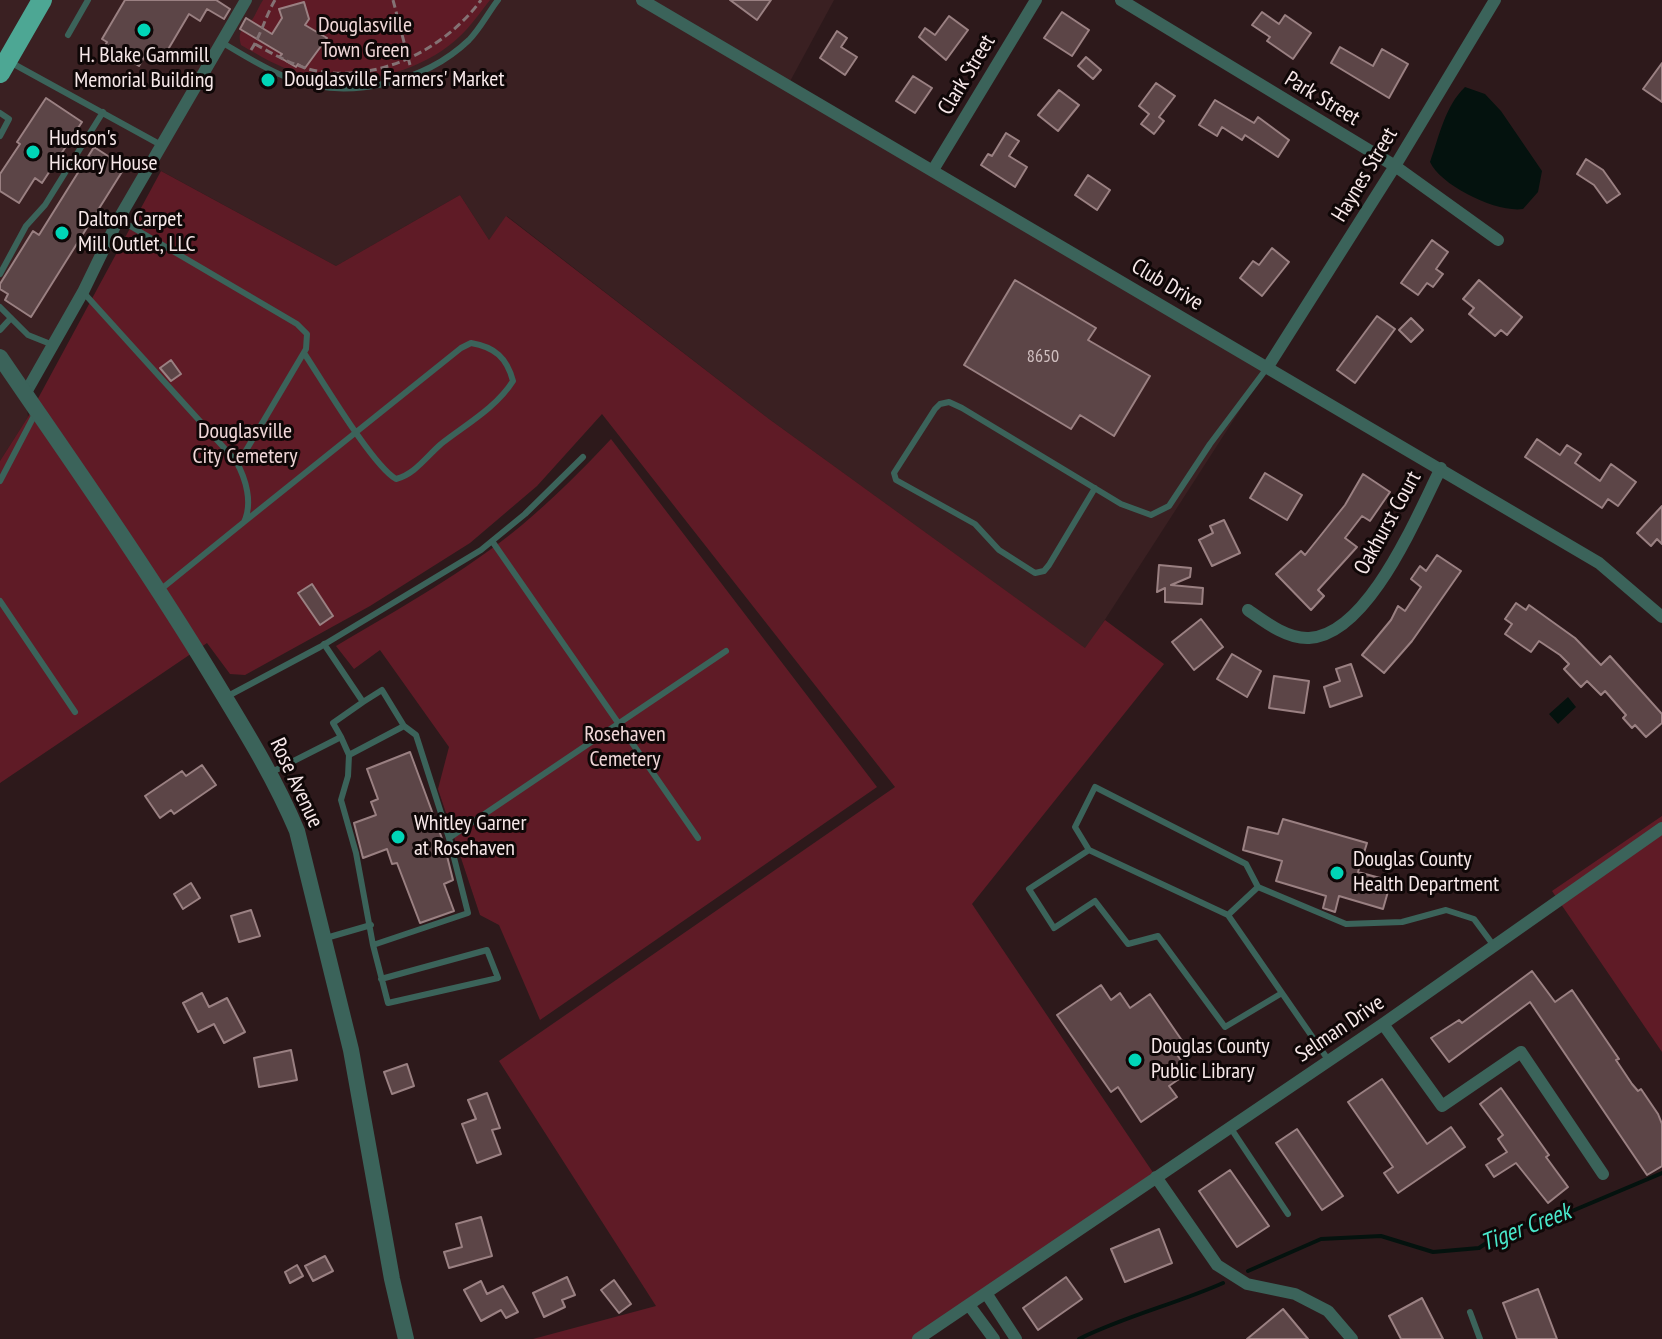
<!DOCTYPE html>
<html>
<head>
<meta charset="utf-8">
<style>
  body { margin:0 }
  canvas { display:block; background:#2d191b }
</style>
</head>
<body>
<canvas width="1662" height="1339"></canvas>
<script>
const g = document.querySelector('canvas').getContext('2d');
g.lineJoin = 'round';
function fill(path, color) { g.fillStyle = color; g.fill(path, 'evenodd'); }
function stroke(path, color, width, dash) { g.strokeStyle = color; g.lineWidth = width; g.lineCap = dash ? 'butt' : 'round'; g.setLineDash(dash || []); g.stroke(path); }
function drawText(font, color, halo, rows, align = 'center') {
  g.font = font + ' "PT Sans Narrow",sans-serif'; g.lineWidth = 6; g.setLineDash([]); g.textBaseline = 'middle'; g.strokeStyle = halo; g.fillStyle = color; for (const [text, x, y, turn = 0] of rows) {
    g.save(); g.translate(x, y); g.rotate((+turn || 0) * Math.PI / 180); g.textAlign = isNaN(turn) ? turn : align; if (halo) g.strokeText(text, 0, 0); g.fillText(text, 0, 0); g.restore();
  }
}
fill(new Path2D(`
  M0 0H834L788 85 1267 368 1086 649 769 419 507 216 489 240 460 195 336 266 143 161 122 223 25 394 28 417 0 461Z`), '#3a2022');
fill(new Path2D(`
  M263 0H490C482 10 475 20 467 29 427 73 358 89 302 74 280 68 260 56 241 45 237 30 243 30 252 20 256 14 259 6 263 0Z
  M161 171 336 266 460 195 489 240 506 216 769 419 1085 648 1105 620 1164 664 972 904 1156 1177 915 1339H533L656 1306 499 1061 895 787 602 414 537 486 470 543 370 606 245 675 230 674 207 643 0 783V461L28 417Z
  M611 439 877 787 540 1020 499 925 480 915 438 789 449 747 380 650 354 669 336 646C399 609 465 572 522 525 553 499 583 469 611 439Z
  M1662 816V1052L1552 891Z`), '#5f1b26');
fill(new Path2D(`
  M1465 87 1485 94 1501 111 1542 171 1538 192 1523 209C1497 213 1441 186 1430 162 1439 137 1445 106 1465 87Z
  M1568 697 1576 707 1558 724 1549 714Z`), '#04120e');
stroke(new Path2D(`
  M1248 1271 1321 1239 1381 1236 1433 1252 1479 1248 1503 1232 1546 1222 1662 1173
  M1079 1339C1125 1316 1176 1304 1223 1283`), '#04120e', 4);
const building = new Path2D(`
  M125 0H216L230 9 224 19 207 9 200 21 189 14 163 58 149 49 139 66 105 46 107 42 102 39Z
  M730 0H771L757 20Z
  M304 2 309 19 305 25 327 38 305 68 298 64 296 67 279 57 282 54 240 29 246 18 272 34 282 18 279 9Z
  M1062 12 1089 30 1072 56 1044 38Z
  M1262 12 1279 24 1285 15 1311 33 1293 59 1267 41 1270 37 1252 25Z
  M949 16 968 30 946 60 919 37 925 28 935 35Z
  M837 31 847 38 841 47 857 57 845 75 820 58Z
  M1340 47 1373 66 1382 49 1408 64 1389 98 1331 63Z
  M1086 57 1101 70 1093 79 1078 66Z
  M1662 63V102L1643 89Z
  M913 76 932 88 915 113 896 101Z
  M1156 83 1175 96 1159 117 1164 121 1154 134 1141 124 1149 114 1139 106Z
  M1059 90 1079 105 1058 131 1038 115Z
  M46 98 82 122 42 183 35 178 19 203 0 191V174L20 144 17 142Z
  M1215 100 1254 123 1258 117 1289 140 1278 157 1245 135 1242 140 1222 127 1217 136 1199 125Z
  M1006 133 1019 141 1009 156 1027 167 1015 187 981 165 988 154 992 156Z
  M94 147 125 167 31 317 5 300 8 294 0 289V284L33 231 39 235Z
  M1586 159 1603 170 1620 194 1607 203 1594 185 1577 174Z
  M1088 175 1110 190 1097 210 1075 195Z
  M1432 240 1448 252 1436 269 1443 274 1433 287 1427 283 1418 295 1401 283Z
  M1272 248 1289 262 1262 296 1240 278 1253 261 1259 265Z
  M1015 280 1096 328 1088 340 1150 376 1114 436 1080 415 1071 429 964 365Z
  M1479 280 1522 317 1507 335 1501 330 1495 336 1469 314 1474 308 1463 299Z
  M1377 316 1395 329 1355 383 1337 370Z
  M1411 318 1423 330 1411 342 1399 330Z
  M171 360 181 374 171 381 160 368Z
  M1537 439 1560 455 1567 445 1581 454 1575 463 1600 481 1611 464 1636 482 1618 506 1608 499 1602 508 1525 457Z
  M1265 473 1302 495 1287 520 1250 498Z
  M1363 474 1390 492 1370 521 1362 516 1345 538 1357 547 1318 590 1324 596 1311 610 1276 574 1301 551 1305 555 1345 505Z
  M1662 506V544L1657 539 1651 546 1637 533Z
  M1224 520 1240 553 1212 566 1199 540 1213 533 1210 526Z
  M1437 555 1461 571 1412 641 1384 673 1362 655 1391 620 1398 606 1405 611 1421 587 1411 579 1420 566 1426 571Z
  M1159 565 1191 568 1190 577 1171 585 1203 588 1202 604 1165 602V588L1157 592Z
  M312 584 333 616 320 625 298 593Z
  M1516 603 1526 610 1529 605 1575 638 1601 665 1610 656 1662 714V723L1646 737 1635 725 1632 728 1623 718 1626 715 1605 691 1601 695 1587 681 1581 687 1564 669 1569 664 1560 655 1539 641 1531 652 1505 634 1512 624 1505 619Z
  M1201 619 1223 647 1194 670 1172 642Z
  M1232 654 1261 671 1247 697 1217 679Z
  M1351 664 1362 696 1330 707 1324 687 1340 681 1336 669Z
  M1274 676 1309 681 1304 713 1269 708Z
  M410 752 444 844 453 880 444 884 454 911 420 923 397 863 392 864 387 849 363 858 354 823 376 815 371 802 378 799 367 769Z
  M202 765 216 785 174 814 171 810 160 818 145 796 182 771 186 776Z
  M1283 819 1367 843 1358 872 1391 881 1383 909 1339 896 1335 912 1323 908 1326 896 1276 881 1282 861 1243 850 1248 827 1278 834Z
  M191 883 200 898 183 909 174 894Z
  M251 910 260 936 239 942 231 916Z
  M1532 971 1555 1002 1572 990 1619 1059 1616 1060 1632 1084 1638 1091 1641 1089 1658 1114 1662 1124V1166L1647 1175 1530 1002 1449 1062 1431 1038 1459 1020 1462 1023Z
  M1101 985 1111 1000 1120 993 1130 1008 1150 994 1183 1042 1173 1049 1189 1072 1169 1086 1177 1097 1141 1122 1118 1087 1111 1092 1057 1015Z
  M202 993 209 1007 227 998 245 1032 224 1043 214 1024 198 1032 183 1003Z
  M291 1050 297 1080 259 1087 254 1058Z
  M407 1064 414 1086 392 1094 384 1072Z
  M1382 1079 1427 1144 1451 1127 1465 1147 1398 1193 1384 1173 1393 1167 1348 1102Z
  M1501 1088 1549 1155 1546 1157 1568 1187 1548 1203 1516 1163 1494 1177 1486 1165 1507 1152 1498 1139 1503 1135 1480 1104Z
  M487 1093 500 1128 492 1130 501 1154 477 1163 462 1124 476 1119 468 1100Z
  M1297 1129 1343 1196 1322 1210 1276 1143Z
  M1230 1170 1269 1226 1237 1247 1199 1191Z
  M481 1217 492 1256 449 1268 444 1252 462 1247 456 1224Z
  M1159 1229 1172 1263 1125 1282 1111 1249Z
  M325 1256 333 1271 313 1281 305 1266Z
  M297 1265 303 1276 290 1283 285 1272Z
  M567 1277 575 1295 562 1300 565 1307 544 1317 533 1293Z
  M1066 1277 1082 1299 1038 1330 1023 1308Z
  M614 1280 631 1304 619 1313 601 1290Z
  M481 1281 487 1294 503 1286 518 1312 506 1318 501 1310 481 1321 464 1290Z
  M1538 1289 1557 1339H1517L1503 1303Z
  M1422 1298 1443 1339H1401L1389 1316Z
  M1283 1309 1308 1339H1247Z`);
fill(building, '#5c4547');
stroke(building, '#9a8082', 2);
stroke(new Path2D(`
  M393 0 410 65
  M255 44C271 53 287 62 305 68 370 87 443 52 481 0
  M251 50C262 33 265 17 275 0`), '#847274', 3, [8, 4]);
stroke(new Path2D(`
  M68 35 88 0
  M221 42C244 55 266 70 291 79 349 101 425 82 469 40 480 29 488 13 498 0
  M10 62 161 145
  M0 113 9 119 0 136
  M120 220 297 324 307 334 306 349 238 464
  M0 274 26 226 45 205 103 112
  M83 292 236 461C246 479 253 503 244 522L160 590
  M0 307 28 335 53 345
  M0 330 11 318
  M0 481 35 414
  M1095 488 1049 565 1044 571 1035 573 999 550 975 524 896 480 894 473 935 409 940 404 949 402 962 408 1121 504 1151 515 1169 506 1210 444 1267 368
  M244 522 461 348 471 343C495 347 507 358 513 381 496 408 465 425 441 444 426 457 415 474 396 479 372 465 322 380 304 353
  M492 541 698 838
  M0 601 75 712
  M228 696 320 647 481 550 525 514 583 457
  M341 737 349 755 404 726 382 690 363 702
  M349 755 348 776 341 800 356 853 373 945
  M270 773 341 737 333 723 363 702 324 644
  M449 838 726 651
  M1089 850 1075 827 1095 787 1246 864 1258 887 1228 915
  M1258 887 1346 924 1402 922 1446 910 1474 919 1494 946
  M326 938 371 925
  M381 979 487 950 498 978 388 1003 373 945 468 913 449 838 416 735 404 726
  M1282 993 1225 1027 1158 936 1128 944 1095 901 1054 928 1029 889 1089 850 1228 915 1329 1061
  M1230 1127 1288 1214
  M1470 1312 1480 1339`), '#3b635a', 6);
stroke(new Path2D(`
  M642 0 1599 563 1662 617
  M1121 0 1395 166 1498 240
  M933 170 1036 0
  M1267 368 1395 166 1495 0
  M25 394 83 292 118 220 246 0
  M1248 610C1265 622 1287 639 1309 638 1369 635 1417 515 1441 468
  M1383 1024 1442 1106 1521 1052 1603 1174
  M1156 1177 1217 1265 1247 1284 1295 1294 1328 1311 1352 1339
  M986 1293 1016 1339
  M969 1305 994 1339
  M918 1339 1383 1024 1662 828`), '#3b635a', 12);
stroke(new Path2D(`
  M0 357C71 461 144 564 209 671 241 724 273 774 297 831L351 1050 392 1279 406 1339`), '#3b635a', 16);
stroke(new Path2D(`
  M0 73 42 0`), '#4da794', 20);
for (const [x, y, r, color] of [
  [144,30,8,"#00d5b7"],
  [268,80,8,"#00d5b7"],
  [33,152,8,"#00d5b7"],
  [62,233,8,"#00d5b7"],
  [398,837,8,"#00d5b7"],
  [1337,873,8,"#00d5b7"],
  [1135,1060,8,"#00d5b7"]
]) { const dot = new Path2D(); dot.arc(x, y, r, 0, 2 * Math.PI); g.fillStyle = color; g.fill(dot); stroke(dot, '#0f0707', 3); }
drawText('18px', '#d0bfc0', null, [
  ["8650",1043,357]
]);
drawText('22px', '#f0d7d8', '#0f0707', [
  ["Douglasville",365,26],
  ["Town Green",365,51],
  ["Douglasville",245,432],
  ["City Cemetery",245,457],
  ["Rosehaven",625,735],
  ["Cemetery",625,760]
]);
drawText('22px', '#f7e8e9', '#0f0707', [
  ["H. Blake Gammill",144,56,"center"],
  ["Memorial Building",144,81,"center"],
  ["Douglasville Farmers' Market",284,80],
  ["Hudson's",49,139],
  ["Hickory House",49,164],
  ["Dalton Carpet",78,220],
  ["Mill Outlet, LLC",78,245],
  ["Whitley Garner",414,824],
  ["at Rosehaven",414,849],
  ["Douglas County",1353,860],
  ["Health Department",1353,885],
  ["Douglas County",1151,1047],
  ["Public Library",1151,1072]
], 'left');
drawText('22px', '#f7e8e9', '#0f0707', [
  ["Clark Street",967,75,-59],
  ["Park Street",1322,99,31],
  ["Haynes Street",1365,175,-59],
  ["Club Drive",1167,285,31],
  ["Oakhurst Court",1388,523,-61],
  ["Rose Avenue",296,783,65],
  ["Selman Drive",1340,1029,-34]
]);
drawText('italic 24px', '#49e8cb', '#0f0707', [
  ["Tiger Creek",1526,1228,-21]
]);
</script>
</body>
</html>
